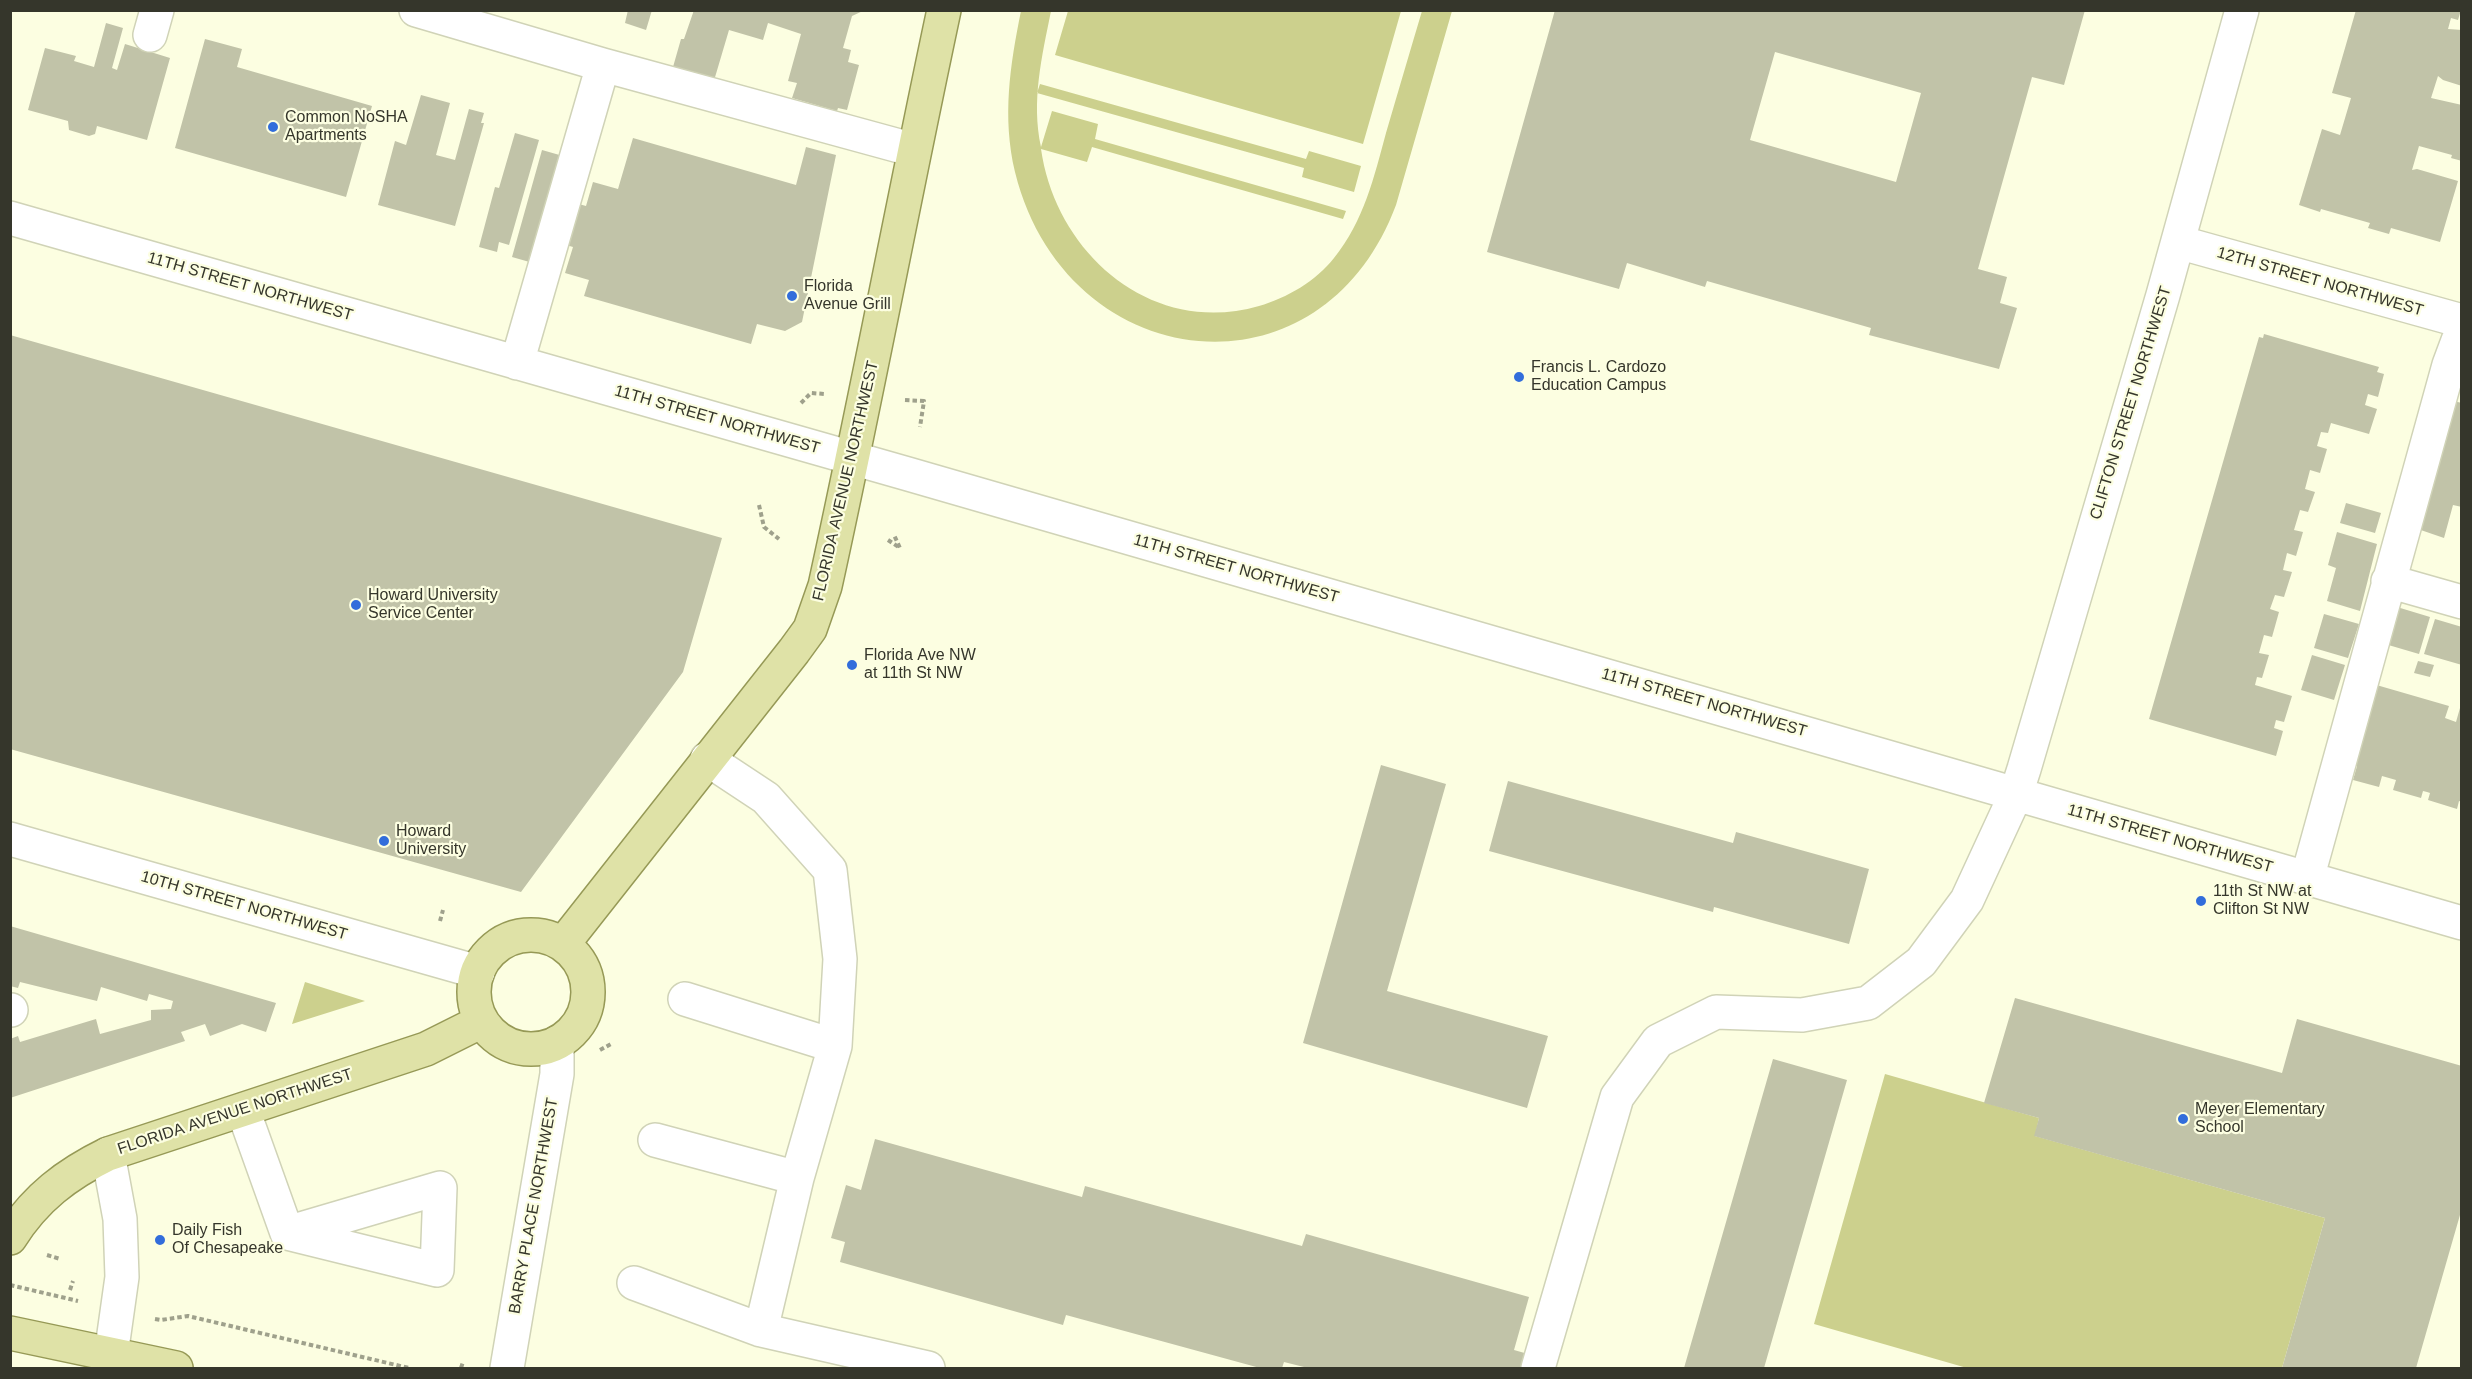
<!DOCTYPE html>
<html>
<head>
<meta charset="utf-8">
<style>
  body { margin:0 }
  #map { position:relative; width:2472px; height:1379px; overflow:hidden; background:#fcfee1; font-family:Helvetica,sans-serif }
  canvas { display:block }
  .frame { position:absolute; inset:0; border:12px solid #35362b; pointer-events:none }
</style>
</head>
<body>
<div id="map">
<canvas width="2472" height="1379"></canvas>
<div class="frame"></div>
</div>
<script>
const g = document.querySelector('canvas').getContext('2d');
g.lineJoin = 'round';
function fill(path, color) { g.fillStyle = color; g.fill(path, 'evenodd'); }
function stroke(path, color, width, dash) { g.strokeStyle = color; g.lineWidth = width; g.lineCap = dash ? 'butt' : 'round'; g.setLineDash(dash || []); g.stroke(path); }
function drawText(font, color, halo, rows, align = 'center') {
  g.font = font + ' Helvetica,sans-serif'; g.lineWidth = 4.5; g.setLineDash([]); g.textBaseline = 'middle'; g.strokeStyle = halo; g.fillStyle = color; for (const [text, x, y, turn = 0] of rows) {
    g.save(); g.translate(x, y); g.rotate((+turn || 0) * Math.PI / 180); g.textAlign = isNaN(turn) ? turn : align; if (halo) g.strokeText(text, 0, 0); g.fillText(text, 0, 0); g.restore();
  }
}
fill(new Path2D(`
  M1021 11H1051C1042 56 1031 101 1041 147L1052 111 1098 124 1095 139 1346 211 1343 219 1092 147 1087 162 1041 149C1056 254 1152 337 1259 306 1287 298 1316 281 1334 258 1364 221 1374 177 1386 133 1398 92 1410 51 1422 11H1452L1396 205C1320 408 1065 375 1015 172 1002 117 1010 65 1021 11Z
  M1068 11V10L1401 11 1363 144 1055 55Z
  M1040 84 1306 159 1309 151 1361 166 1354 192 1302 177 1304 168 1037 93Z
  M305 982 365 1001 292 1024Z
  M1885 1074 2039 1118 2035 1136 2325 1218 2282 1368H1967L1814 1324Z`), '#ccd08d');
fill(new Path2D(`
  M628 10H652L646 30 625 23Z
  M694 10H865L852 16 843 48 851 50 848 62 859 65 847 110 838 108 837 111 792 98 797 83 788 81 801 34 768 23 763 40 729 30 713 84 671 74 681 39H684Z
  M1555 10H2085L2064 85 2032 77 1978 269 2007 277 2000 303 2017 308 1999 369 1869 335 1871 328 1707 281 1705 287 1627 263 1619 289 1487 252ZM1775 52 1921 93 1896 182 1750 140Z
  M2356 10H2461L2458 20 2451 18 2448 29 2462 30V86L2443 80 2438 76 2431 98 2462 105V161L2451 158 2452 155 2419 146 2412 170 2417 169 2458 181 2440 242 2391 228 2389 234 2368 228 2370 223 2321 209 2320 212 2299 205 2322 129 2340 135 2351 98 2332 93Z
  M106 23 123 28 112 68 117 70 125 44 170 58 147 140 97 126 95 134 89 136 69 130 68 121 28 110 45 48 76 56 74 61 94 67Z
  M205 39 242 49 237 67 372 106 346 197 175 148Z
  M421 95 450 103 436 155 455 160 469 109 484 113 481 123H484L455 226 378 205 395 141 406 145Z
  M515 133 539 140 509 245 499 242 497 252 479 247 495 187 499 188Z
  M633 138 796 185 806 147 836 155 802 322 785 331 757 324 751 344 584 296 589 280 565 273 573 247 556 242 568 201 586 206 593 182 618 189Z
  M542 150 563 156 533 263 512 257Z
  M2264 334 2379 367 2377 372 2384 374 2378 397 2368 394 2365 405 2377 409 2369 434 2331 423 2328 433 2321 432 2317 446 2327 449 2320 473 2310 470 2305 489 2315 492 2308 512 2300 510 2294 530 2303 532 2296 556 2287 553 2283 570 2292 572 2284 597 2275 595 2270 609 2279 612 2272 637 2264 635 2259 653 2269 655 2262 678 2257 677 2255 685 2292 696 2284 722 2276 720 2274 728 2283 731 2276 756 2149 719 2259 337 2263 338Z
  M10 335 722 538 683 672 521 892 10 749Z
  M2449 400 2462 403V507L2453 505 2444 538 2412 527Z
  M2346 503 2381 513 2375 533 2340 523Z
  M2337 532 2377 544 2360 611 2327 601 2336 568 2328 565Z
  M2397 607 2430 617 2419 654 2385 644Z
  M2324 614 2359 624 2348 658 2314 648Z
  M2435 619 2462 627V665L2424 654Z
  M2312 655 2345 665 2334 700 2301 690Z
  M2418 661 2434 665 2430 677 2414 673Z
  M2373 684 2449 706 2445 718 2456 722 2460 708 2462 709V802L2459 801 2457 809 2428 800 2430 793 2427 792 2423 791 2421 798 2393 790 2396 780 2382 776 2379 787 2353 780 2357 766 2349 763Z
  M1381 765 1446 784 1387 991 1548 1036 1527 1108 1303 1043Z
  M1508 781 1733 843 1736 832 1869 869 1849 944 1714 907 1713 912 1489 851Z
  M10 926 276 1003 266 1032 242 1024 210 1036 205 1024 181 1032 185 1041 10 1098V1039L18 1036 20 1042 96 1019 100 1034 151 1020V1010L171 1009 173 1001 149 994 147 1001 101 987 97 1001 20 982 18 988 10 986Z
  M2015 998 2282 1073 2297 1019 2462 1066V1208L2416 1368H2282L2325 1218 2034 1136 2039 1118 1984 1103Z
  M1773 1059 1847 1080 1764 1368H1684Z
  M875 1139 1082 1197 1085 1186 1302 1246 1306 1234 1529 1297 1514 1350 1528 1354 1524 1368H1308L1284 1362 1282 1368H1260L1066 1315 1063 1325 840 1262 845 1242 831 1238 846 1185 861 1190Z`), '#c1c3a8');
const minor = new Path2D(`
  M416 10 603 65 914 150
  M150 35 157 10
  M10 218 908 474 2462 923
  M2178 242 2462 321
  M517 363 603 65
  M2388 581 2462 602
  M707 759 766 798 830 870 840 959 835 1046 797 1178 761 1330
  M10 839 478 972
  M2307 879 2449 365 2462 330
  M685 999 835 1046
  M10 1010H11
  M243 1110 287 1233 437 1270 440 1188 287 1233
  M655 1140 797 1178
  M108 1154 120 1219 122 1277 111 1355
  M634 1283 761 1330 928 1368
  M507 1368 557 1074V1043
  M1538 1368 1617 1097 1658 1041 1716 1012 1802 1015 1868 1003 1921 962 1967 900 2016 794 2024 769 2163 295 2242 10`);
const major = new Path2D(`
  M474 992a57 57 0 1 1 114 0a57 57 0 1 1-114 0Z
  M563 944 794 651 810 629 825 586C867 395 903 202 944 10
  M10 1238C35 1198 67 1174 108 1154L426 1049 482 1021
  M10 1333 176 1368`);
stroke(minor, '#d0d3b7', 36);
stroke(major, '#969956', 36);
stroke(new Path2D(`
  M905 400 924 401 920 427
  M801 403 811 393 825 394
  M759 505 764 527 779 539
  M888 540 900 548 894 535
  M440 921 443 910
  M600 1050 611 1044
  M47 1255 60 1259
  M10 1285 78 1301
  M70 1290 73 1281
  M155 1319 161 1320 188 1316 409 1368
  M461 1368 463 1362`), '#9fa18c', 4, [4.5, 3]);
stroke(minor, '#fff', 33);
stroke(major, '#dfe2a7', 33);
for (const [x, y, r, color] of [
  [273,127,6,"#326ddb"],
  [792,296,6,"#326ddb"],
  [1519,377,6,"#326ddb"],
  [356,605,6,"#326ddb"],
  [852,665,6,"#326ddb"],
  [384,841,6,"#326ddb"],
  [2201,901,6,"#326ddb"],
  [2183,1119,6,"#326ddb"],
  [160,1240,6,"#326ddb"]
]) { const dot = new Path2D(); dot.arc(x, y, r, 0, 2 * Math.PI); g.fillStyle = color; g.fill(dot); stroke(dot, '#fcfee1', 2); }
drawText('16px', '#35362b', '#fcfee1', [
  ["Common NoSHA",285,118],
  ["Apartments",285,136],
  ["Florida",804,287],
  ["Avenue Grill",804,305],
  ["Francis L. Cardozo",1531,368],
  ["Education Campus",1531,386],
  ["Howard University",368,596],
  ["Service Center",368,614],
  ["Florida Ave NW",864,656],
  ["at 11th St NW",864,674],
  ["Howard",396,832],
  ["University",396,850],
  ["11th St NW at",2213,892],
  ["Clifton St NW",2213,910],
  ["Meyer Elementary",2195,1110],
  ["School",2195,1128],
  ["Daily Fish",172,1231],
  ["Of Chesapeake",172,1249]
], 'left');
drawText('16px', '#35362b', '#fcfee1', [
  ["12TH STREET NORTHWEST",2320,282,16],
  ["11TH STREET NORTHWEST",250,287,16],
  ["CLIFTON STREET NORTHWEST",2131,403,-73],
  ["11TH STREET NORTHWEST",717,420,16],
  ["FLORIDA AVENUE NORTHWEST",846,481,-77],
  ["11TH STREET NORTHWEST",1236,569,16],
  ["11TH STREET NORTHWEST",1704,703,16],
  ["11TH STREET NORTHWEST",2170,839,16],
  ["10TH STREET NORTHWEST",244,906,16],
  ["FLORIDA AVENUE NORTHWEST",235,1112,-18],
  ["BARRY PLACE NORTHWEST",534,1206,-80]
]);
</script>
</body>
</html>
